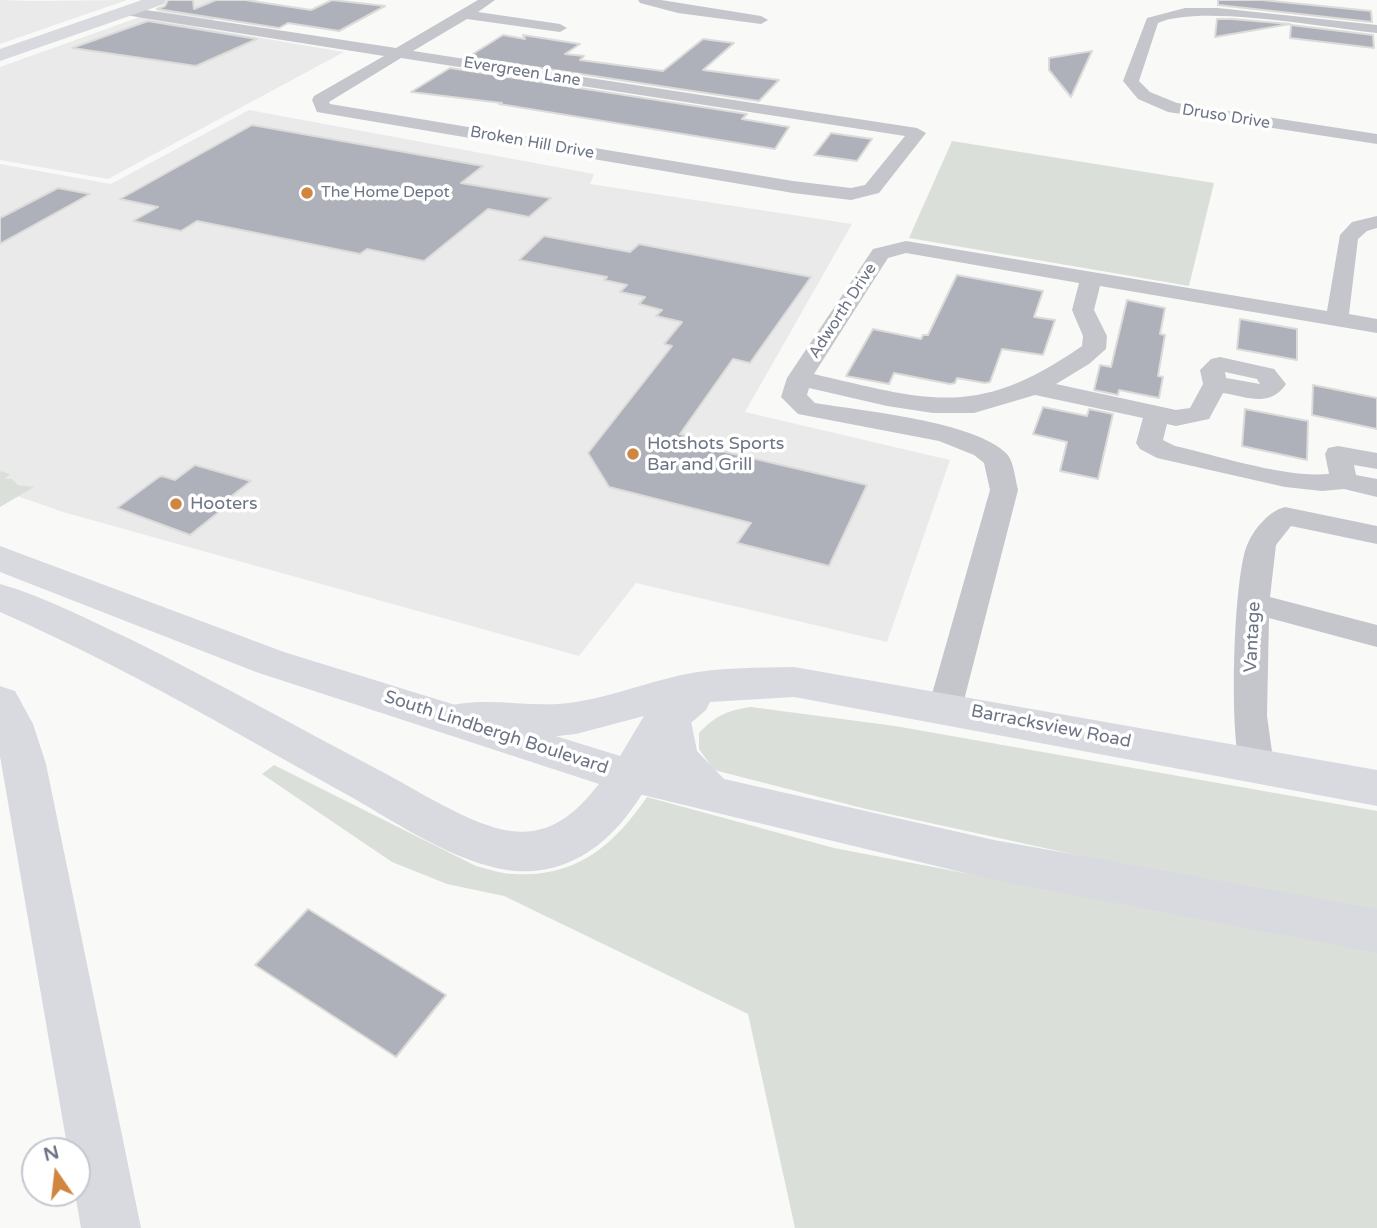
<!DOCTYPE html>
<html>
<head>
<meta charset="utf-8">
<style>
  body { margin:0 }
  #map { position:relative; width:1377px; height:1228px; overflow:hidden; background:#f9f9f8; font-family:"Varela Round",sans-serif }
  canvas { display:block }
  .north { position:absolute; left:21px; top:1137px; width:70px; height:70px; box-sizing:border-box; background:#fff; border:2px solid #c4c7ce; border-radius:50%; rotate:346deg; font-size:19px; font-weight:700; line-height:28px; text-align:center; color:#6c7485 }
  .north::after { content:''; display:block; margin:auto; width:24px; height:32px; background:#d18640; clip-path:polygon(50% 0,100% 100%,50% 72%,0 100%) }
</style>
</head>
<body>
<div id="map">
<canvas width="1377" height="1228"></canvas>
<div class="north">N</div>
</div>
<script>
const g = document.querySelector('canvas').getContext('2d');
g.lineJoin = 'round';
function fill(path, color) { g.fillStyle = color; g.fill(path, 'evenodd'); }
function stroke(path, color, width, dash) { g.strokeStyle = color; g.lineWidth = width; g.lineCap = dash ? 'butt' : 'round'; g.setLineDash(dash || []); g.stroke(path); }
function drawText(font, color, halo, rows, align = 'center') {
  g.font = font + ' "Varela Round",sans-serif'; g.lineWidth = 7; g.setLineDash([]); g.textBaseline = 'middle'; g.strokeStyle = halo; g.fillStyle = color; for (const [text, x, y, turn = 0] of rows) {
    g.save(); g.translate(x, y); g.rotate((+turn || 0) * Math.PI / 180); g.textAlign = isNaN(turn) ? turn : align; if (halo) g.strokeText(text, 0, 0); g.fillText(text, 0, 0); g.restore();
  }
}
fill(new Path2D(`
  M0 0 33 1 127 0 0 44Z
  M187 0H258L197 27 344 52 108 179 0 160V67Z
  M249 110 594 174 590 184 852 224 745 412 950 460 887 642 636 583 579 656 63 512 0 490V164L111 184Z`), '#eaeaeb');
fill(new Path2D(`
  M952 141 1214 183 1189 286 909 238Z
  M0 471 10 474 5 479H12L18 485 34 487 0 507Z
  M751 707 895 726 1377 811V911L1090 858 866 809 714 770 699 749V733C715 716 728 710 751 707Z
  M274 765 476 866C488 869 502 874 514 874 576 878 614 845 647 797L834 848 1377 952V1228H795L748 1014 504 896 447 884 392 862 262 774Z`), '#dae0d9');
const building = new Path2D(`
  M168 0H193L194 9 216 0H245L311 10 332 0 385 6 339 31 288 23 279 28 157 9 165 6Z
  M1218 0H1262L1371 11 1372 22 1218 5Z
  M1217 19H1232L1290 24 1215 37Z
  M148 21 257 39 196 66 72 48Z
  M1291 25 1373 35 1374 48 1290 38Z
  M503 35 525 39 523 35 580 44 565 54 584 56 580 60 663 71 703 39 734 43 703 70 779 80 759 101 468 57Z
  M1092 51 1071 97 1049 70V58Z
  M450 68 747 114 742 119 789 127 775 149 499 104 502 103 411 92Z
  M252 125 483 166 461 183 551 198 529 217 488 209 424 261 367 249 360 254 197 221 181 231 133 221 158 207 120 199Z
  M831 133 872 139 857 161 814 155Z
  M58 188 90 194 0 244V218Z
  M544 236 630 252 639 244 811 277 750 363 733 359 680 434 691 437 687 443 867 485 829 566 737 543 751 523 609 487 588 453 672 346 664 344 682 322 656 316 662 310 639 304 645 297 620 292 627 285 604 280 607 277 519 260Z
  M957 275 1043 291 1034 317 1055 320 1043 355 1002 349 990 382 985 383 957 378 955 383 950 384 894 373 889 384 846 376 873 329 921 339 923 335H928Z
  M1127 300 1165 308 1160 334 1165 335 1158 376 1163 377 1159 398 1119 390 1118 395 1094 390 1100 365 1111 367Z
  M1240 319 1297 329V360L1237 349Z
  M1313 385 1377 398V429L1312 415Z
  M1043 407 1087 416 1089 409 1113 414 1098 479 1060 471 1067 442 1033 434Z
  M1245 409 1308 421 1307 460 1242 446Z
  M195 465 251 481 229 498 234 500 190 535 117 508 159 477 162 476 175 480Z
  M308 909 446 995 396 1057 255 965Z`);
fill(building, '#aeb1b9');
stroke(building, '#dbdbda', 2);
fill(new Path2D(`
  M478 0H495L478 12 560 24 567 28 560 32 467 19 413 51 917 128 926 133 879 193 851 200 793 193 317 112 312 100 314 96 384 56 143 18 121 14 119 11 126 7 396 48ZM401 58 905 136 865 185 851 188 793 181 330 104 329 102Z
  M638 0H661L761 16 768 20 761 24 678 13 640 3Z
  M1185 8H1218L1377 25V33C1327 28 1200 4 1158 23L1139 81 1150 92 1177 103 1377 134V144L1168 112 1138 99 1123 81 1147 18Z
  M1377 216V228L1367 231 1358 239 1349 314 1377 319V333L1100 286 1094 310 1107 336 1106 349 1089 364 1056 384 1176 410 1190 408 1203 384 1200 370 1211 359 1220 357 1274 369 1286 384C1270 408 1248 397 1223 393L1209 419 1176 426 1167 424 1163 440 1175 446C1219 456 1285 478 1329 474L1325 454 1328 448 1338 446 1377 453V469L1354 465 1356 475 1377 479V497L1344 489 1322 491 1285 487 1157 458 1140 449 1136 443 1143 418 1035 395 974 413H933L887 406 809 388 807 395 815 403C862 411 975 421 1007 454 1014 462 1015 479 1018 490L962 708 957 717 945 721 933 717 928 708 990 490 984 463 974 455 939 441 798 414 781 397 787 378 873 249 906 241 1327 311 1340 235 1352 222ZM906 253 1079 283 1072 310 1083 336 1082 346C977 419 930 401 814 374L888 258ZM1225 372 1257 379 1260 384 1226 378Z
  M1285 507 1377 526V544L1291 526 1276 545 1270 597 1377 625V647L1269 618 1267 716 1274 766 1269 776 1256 780 1243 776C1228 748 1233 572 1248 543 1255 528 1269 511 1285 507Z`), '#c4c6cb');
fill(new Path2D(`
  M142 0H166L164 4 0 61V49Z
  M794 667 1377 770V806L794 697 710 702 706 710 678 734 646 788 630 794 614 788 608 776 644 716 576 734 548 737 457 735 442 730 436 719 442 708C484 694 532 710 576 702 612 696 646 683 681 675 717 667 757 668 794 667Z`), '#d9dadf');
fill(new Path2D(`
  M0 546 284 652 646 764 652 776C628 823 589 867 533 871 475 876 402 826 353 798 306 772 260 746 214 720 144 681 73 644 0 612V584C46 597 89 620 132 640 215 681 295 726 377 769 414 788 471 826 511 831 551 836 576 813 599 784L256 672 0 572Z`), '#d9dadf');
fill(new Path2D(`
  M0 686 15 691 33 724 46 764 141 1228H81L75 1193 77 1151H68L0 756Z
  M669 700 684 705 690 716 697 751 724 779 994 840 1377 909V953L994 880 614 788 608 776 614 764 630 758 659 765 648 716 654 705Z`), '#d9dadf');
for (const [x, y, r, color] of [
  [307,193,7,"#d18640"],
  [633,454,7,"#d18640"],
  [176,504,7,"#d18640"]
]) { const dot = new Path2D(); dot.arc(x, y, r, 0, 2 * Math.PI); g.fillStyle = color; g.fill(dot); stroke(dot, '#fff', 2.5); }
drawText('16px', '#6c7485', '#fff', [
  ["Evergreen Lane",522,72,9],
  ["Druso Drive",1226,117,9],
  ["Broken Hill Drive",532,143,10],
  ["Adworth Drive",843,311,-57]
]);
drawText('16px', '#6c7485', '#fff', [
  ["The Home Depot",321,193]
], 'left');
drawText('18px', '#6c7485', '#fff', [
  ["Hotshots Sports",647,444],
  ["Bar and Grill",647,465],
  ["Hooters",190,504]
], 'left');
drawText('18px', '#6c7485', '#fff', [
  ["Vantage",1253,637,-87],
  ["Barracksview Road",1051,727,11],
  ["South Lindbergh Boulevard",496,733,18]
]);
</script>
</body>
</html>
